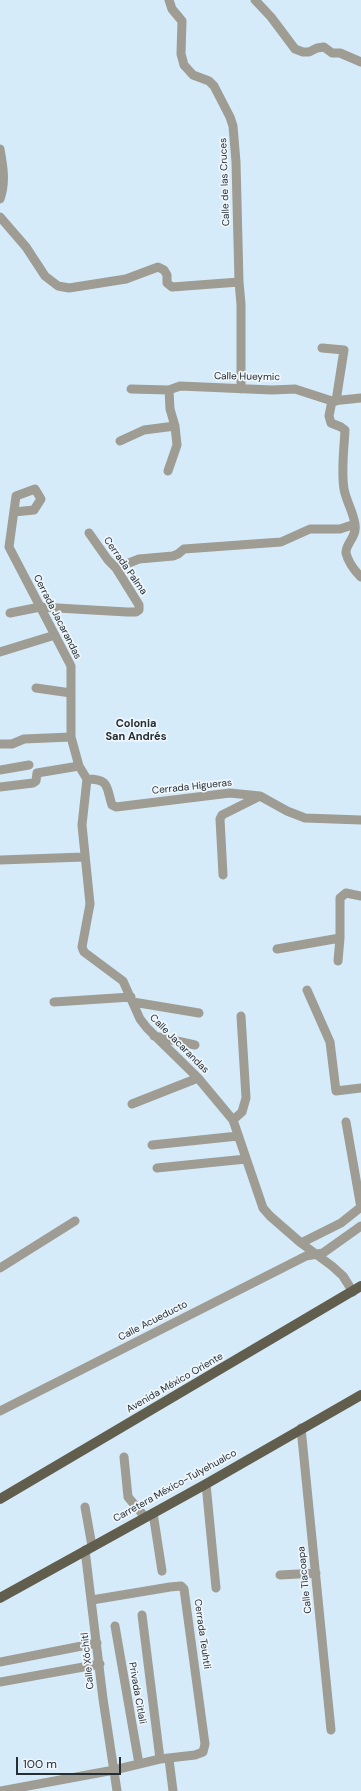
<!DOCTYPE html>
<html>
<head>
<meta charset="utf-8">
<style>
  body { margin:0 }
  #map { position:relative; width:361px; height:1791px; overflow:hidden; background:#d5ebf9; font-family:"DM Sans",sans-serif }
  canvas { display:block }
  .scale { position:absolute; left:16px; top:1757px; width:105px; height:18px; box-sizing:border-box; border:2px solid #252e33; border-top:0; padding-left:5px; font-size:12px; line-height:14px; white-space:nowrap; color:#252e33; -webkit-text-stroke:3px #eef6fc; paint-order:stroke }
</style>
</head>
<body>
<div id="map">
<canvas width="361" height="1791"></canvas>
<div class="scale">100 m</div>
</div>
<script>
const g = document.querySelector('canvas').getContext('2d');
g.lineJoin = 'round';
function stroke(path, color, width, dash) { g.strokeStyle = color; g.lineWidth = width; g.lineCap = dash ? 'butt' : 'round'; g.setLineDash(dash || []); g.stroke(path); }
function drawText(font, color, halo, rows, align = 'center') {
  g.font = font + ' "DM Sans",sans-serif'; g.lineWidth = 3.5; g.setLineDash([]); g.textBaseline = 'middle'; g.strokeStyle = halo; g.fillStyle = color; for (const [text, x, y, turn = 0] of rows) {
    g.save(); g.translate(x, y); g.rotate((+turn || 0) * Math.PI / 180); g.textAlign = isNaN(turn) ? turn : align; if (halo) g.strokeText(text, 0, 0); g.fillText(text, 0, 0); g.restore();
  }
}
stroke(new Path2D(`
  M169 0 172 9 182 21 181 54 184 65 193 75 209 81 214 86 230 117 233 126 236 162 239 282 241 304V389
  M255 0 271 17 295 49 303 52H309L317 48 324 47 332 53H340L361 62
  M0 149C3 166 6 182 0 199
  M0 217 26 247 45 276 58 286 69 288 126 279 158 267 164 270 167 275V283L172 287 239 282
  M322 348 344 350 336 401
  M131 389 169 390 180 386 272 390 295 389 332 401 361 398
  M332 401 329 416 331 423 341 427 345 430C344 450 341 470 344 489 346 501 354 513 355 525 357 537 345 544 346 553 348 562 355 571 361 577
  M120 441 144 430 175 426
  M168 471 177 445 175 426 170 409 169 390
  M14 512 34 510 41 499 35 489 16 496 9 547 71 666V737L79 766 87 779 82 825 90 904 82 947 84 952 123 981 140 1019 147 1028 198 1078 233 1120 263 1208 270 1216 301 1243 332 1266 343 1276 353 1292
  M116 568 139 559 173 556 178 554 184 549 281 542 310 529H340L355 524
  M10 613 40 607 127 612H136L139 610V605L116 568 108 560 89 533
  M0 652 55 635
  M36 688 71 693
  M0 744H12L24 739 71 737
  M0 770 29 765
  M87 779C110 779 106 787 112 805L116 807 230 793 260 796 287 811 305 818 361 820
  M0 787 33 783 36 781 37 773 79 766
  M0 860 84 857
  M223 875 220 819 222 815 260 796
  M277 949 340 938
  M338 961 340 938V898L346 893 361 896
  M307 990 330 1042 336 1091 361 1088
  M54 1002 131 997
  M133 1002 199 1013
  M154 1036 195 1045
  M132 1104 198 1078
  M233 1120 242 1112 246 1098 241 1016
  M346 1122 361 1208
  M152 1145 238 1136
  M157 1168 246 1159
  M301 1243 341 1223 361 1207
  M0 1268 75 1221
  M0 1411 306 1256 323 1253 361 1226
  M301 1428 331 1730
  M124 1457 128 1497 145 1517
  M206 1484 216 1588
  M85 1507 92 1546
  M153 1513 162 1571
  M85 1550 103 1699 117 1791
  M280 1575 316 1573
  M142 1615 160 1759
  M115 1626 139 1764
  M0 1662 97 1643
  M0 1682 100 1664
  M169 1759 173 1791
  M1 1791 114 1770 160 1759 195 1755 203 1752 205 1744 184 1589 181 1586 170 1587 92 1600`), '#9e9c93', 9);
stroke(new Path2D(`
  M0 1499 361 1286
  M0 1598 206 1484 361 1395`), '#625e4e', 10);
drawText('10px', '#252e33', '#eef6fc', [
  ["Calle de las Cruces",225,182,-92],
  ["Calle Hueymic",247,377,1],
  ["Cerrada Palma",125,566,55],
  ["Cerrada Jacarandas",57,617,63],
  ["Cerrada Higueras",192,787,-6],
  ["Calle Jacarandas",179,1044,45],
  ["Calle Acueducto",153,1321,-27],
  ["Avenida México Oriente",175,1383,-30],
  ["Carretera México-Tulyehualco",175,1486,-29],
  ["Calle Tlacoapa",305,1580,-96],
  ["Cerrada Teuhtli",202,1634,82],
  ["Calle Xóchitl",88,1661,-96],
  ["Privada Citlali",137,1693,80]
]);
drawText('bold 11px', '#252e33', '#eef6fc', [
  ["Colonia",136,724],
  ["San Andrés",136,737]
]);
</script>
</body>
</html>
